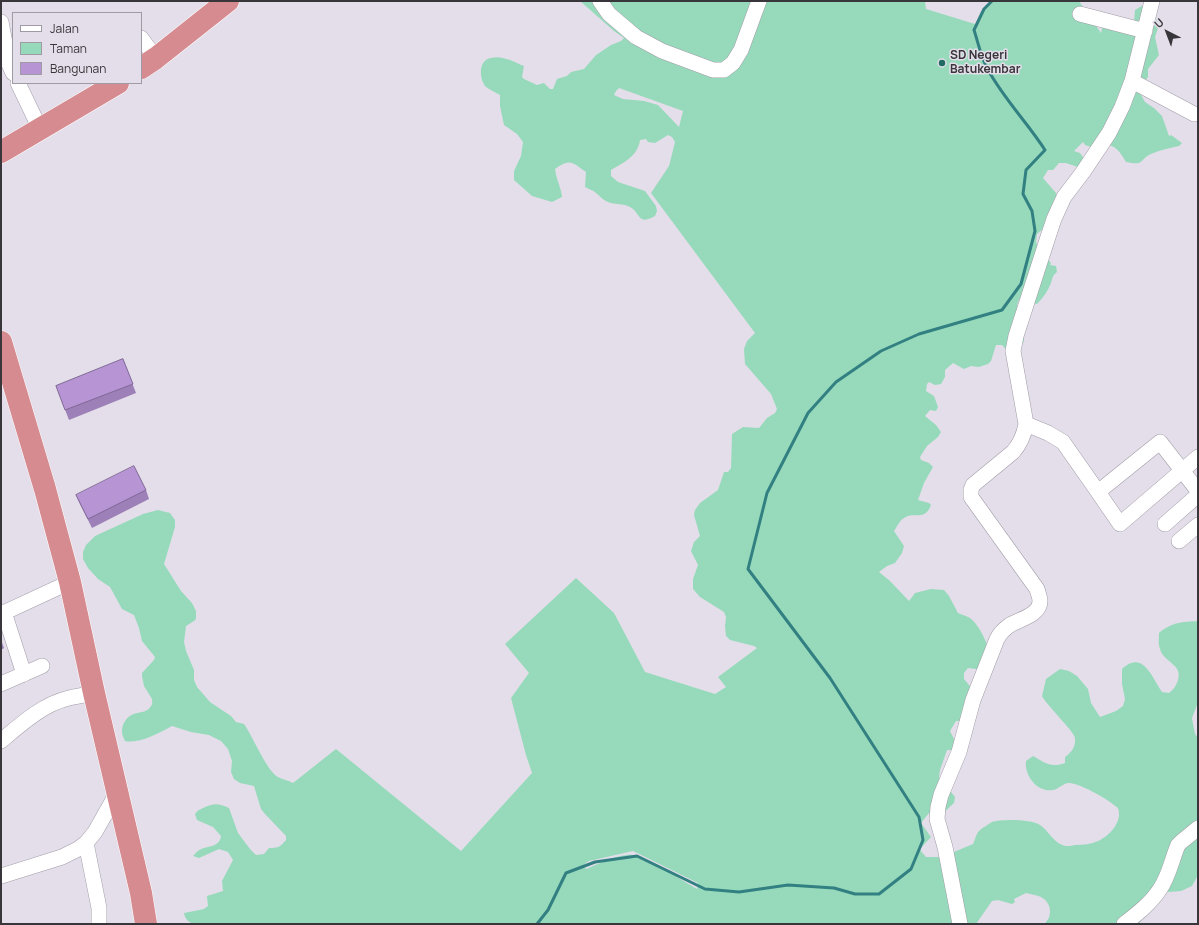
<!DOCTYPE html>
<html>
<head>
<meta charset="utf-8">
<style>
  body { margin:0 }
  #map { position:relative; width:1199px; height:925px; overflow:hidden; background:#e4deea; font-family:Manrope,sans-serif }
  canvas { display:block }
  .frame { position:absolute; inset:0; border:2px solid #38363a; pointer-events:none }
  .legend { position:absolute; left:12px; top:12px; width:130px; height:72px; box-sizing:border-box; background:#e4deea; border:1px solid #9f9ba4; margin:0; padding:5px 7px; list-style:none; font-size:12px; color:#38363a }
  .legend li { display:flex; align-items:center; gap:8px; height:20px }
  .legend b { width:20px; border:1px solid #9f9ba4 }
  .north { position:absolute; left:1147px; top:12px; width:40px; height:40px; -webkit-text-stroke:3px #e4deea; paint-order:stroke; rotate:318deg; font-size:11px; font-weight:700; line-height:16px; text-align:center; color:#38363a }
  .north::after { content:''; display:block; margin:auto; width:14px; height:18px; background:#38363a; clip-path:polygon(50% 0,100% 100%,50% 72%,0 100%) }
</style>
</head>
<body>
<div id="map">
<canvas width="1199" height="925"></canvas>
<div class="frame"></div>
<ul class="legend">
<li><b style="height:5px;background:#fff"></b>Jalan</li>
<li><b style="height:11px;background:#96dabb"></b>Taman</li>
<li><b style="height:11px;background:#b795d5"></b>Bangunan</li>
</ul>
<div class="north">U</div>
</div>
<script>
const g = document.querySelector('canvas').getContext('2d');
g.lineJoin = 'round';
function fill(path, color) { g.fillStyle = color; g.fill(path, 'evenodd'); }
function stroke(path, color, width, dash) { g.strokeStyle = color; g.lineWidth = width; g.lineCap = dash ? 'butt' : 'round'; g.setLineDash(dash || []); g.stroke(path); }
function drawText(font, color, halo, rows, align = 'center') {
  g.font = font + ' Manrope,sans-serif'; g.lineWidth = 3; g.setLineDash([]); g.textBaseline = 'middle'; g.strokeStyle = halo; g.fillStyle = color; for (const [text, x, y, turn = 0] of rows) {
    g.save(); g.translate(x, y); g.rotate((+turn || 0) * Math.PI / 180); g.textAlign = isNaN(turn) ? turn : align; if (halo) g.strokeText(text, 0, 0); g.fillText(text, 0, 0); g.restore();
  }
}
fill(new Path2D(`
  M580 1H925L926 9 975 24 981 12 994 1H1079L1101 33 1102 28 1108 25 1134 22 1135 10 1145 4 1155 14 1159 25 1155 37 1159 55 1148 69V77L1142 85 1140 93 1145 102 1154 108 1162 116 1169 136 1171 135 1182 143 1179 146C1170 148 1160 150 1151 154 1138 160 1146 166 1126 162 1117 147 1112 141 1094 148L1085 145 1083 142 1074 151 1080 153 1085 160 1081 168 1066 163H1059L1053 170H1048L1043 178 1056 193 1058 198 1052 211 1048 213 1043 229 1037 234 1036 242 1039 250 1051 263 1050 265 1056 266 1057 272C1052 276 1053 277 1051 283 1048 291 1043 298 1037 304 1031 303 1027 298 1021 296 1014 308 1017 310 1026 320L1022 324 1024 341 1016 354 1011 355 1002 345H996L991 361 988 364 979 367 971 366 964 369 953 363 945 370V377L941 384 935 385 929 382 927 384 926 391 934 396 938 407 936 411 930 410 925 416 936 425 941 432 938 437 927 446 920 457 921 460 929 463 933 467 924 483 918 500 929 503 931 505C925 522 913 511 904 518 899 521 897 527 894 531L904 546 902 553 895 563 887 566 879 572 890 581 909 601 915 593 931 589 944 590 949 596 958 613C962 615 967 616 970 618 982 627 991 653 995 667 986 672 977 669 968 668L964 673V679L974 691 969 721H956L950 731 957 745 952 750H947L940 770 939 777 955 797 954 803 939 817 929 813 921 823 931 837 920 849 921 851 926 857H942L973 844C975 840 976 834 979 831 982 828 989 824 992 822 1002 819 1031 819 1040 825 1049 831 1054 844 1066 846 1068 846 1072 846 1075 845 1083 845 1091 844 1098 841 1108 837 1120 824 1119 813 1119 810 1118 807 1115 806 1108 799 1079 783 1069 783 1063 783 1059 789 1053 790 1037 793 1024 775 1026 761L1033 756C1045 763 1051 768 1065 763V757C1071 753 1076 747 1075 738 1073 730 1048 707 1042 696L1046 679 1060 669 1069 671 1077 676 1088 689 1091 703 1100 717 1116 711 1123 706 1125 699 1122 684V669C1143 650 1151 676 1162 692L1169 693C1174 689 1176 686 1178 680 1183 664 1163 662 1160 649 1158 644 1159 638 1159 633 1172 622 1182 622 1198 621V702L1192 718 1195 734 1198 738V875L1192 886 1181 891 1155 893 1148 902 1141 921 1138 924H1044C1053 917 1052 903 1041 897 1037 895 1030 894 1026 893L1014 899 1015 902 1012 904 998 900 992 901 976 924H194C188 922 185 919 184 913L204 909 208 906 207 896 223 891 222 881 233 860 228 852 219 849 199 858 193 856C195 854 196 852 198 851 205 845 219 849 221 836L213 827 197 820 195 814C198 810 199 810 203 808 214 803 218 803 229 808L238 833 250 849 256 855 264 854 269 848C279 848 280 847 286 840V836L265 814 261 809 254 786 240 783 234 779 231 772 232 761 228 749 221 741 209 735 191 732 172 726C159 733 140 744 125 741 122 735 121 731 123 725 131 707 145 717 151 706 153 704 152 701 152 699L144 686 142 676V673L154 660 155 657 142 641 139 628 134 615 122 609 110 587 98 579 88 568 83 559V552L86 545 95 536 143 514 158 510 170 513 175 520V527L164 564 181 591 192 603 196 611V619L194 621 186 626 184 642 186 651 194 670V680L197 687 210 702 231 716 236 722 244 724 246 727C253 738 268 772 278 777 283 780 288 780 293 783L336 749 461 851 532 773 526 755 511 698 529 673 505 644 576 578 614 613 645 672 715 694 726 687 718 677 757 648 754 646 730 640 726 636 725 626 726 617 724 612 700 597 693 589V579L698 565 691 551 694 542 700 536 694 515 695 510 700 503 718 490 724 472H728L731 468 732 434 743 427 759 428 767 418 775 413 777 409 771 394 745 364 744 349 747 341 755 333 651 193 669 166 675 142 672 137 668 135 655 143 648 142 646 139 640 140C638 156 623 163 611 170V176L618 182 645 191 656 206 657 211 655 216C637 226 641 213 630 207 623 203 615 205 608 202 603 200 600 196 596 193 593 190 588 189 585 187L586 172C572 162 570 158 555 169 556 179 561 187 562 197L552 202 532 196 514 180V171L521 156 523 142 517 134 504 125 500 106V95C495 92 490 90 486 87 479 79 478 60 491 58 502 55 514 62 524 66L522 77 524 79 537 85 544 83 550 89H553L557 79 567 76 571 72 584 69 596 55 611 45 621 41 624 38 614 31ZM619 88 683 111 679 127 658 105 644 101 623 99 614 95 616 91ZM633 851 698 883 697 889C682 881 643 852 627 855 613 856 599 864 586 869L583 865 589 861Z`), '#96dabb');
stroke(new Path2D(`
  M537 924 548 910 566 873 595 862 637 856 705 889 739 892 788 885 834 888 855 894H879L911 869 923 840 919 817 830 678 748 569 767 493 808 413 836 382 881 351 919 334 1002 310 1021 284 1035 231 1032 211 1023 194 1026 170 1045 150C1027 122 1003 98 987 68 981 57 978 42 974 30L984 9 992 1`), '#338082', 3);
const minor = new Path2D(`
  M600 1 609 14 636 37 662 51 713 70H724L733 63 741 50 759 1
  M1080 14 1145 31
  M1 22 9 64 13 73
  M141 38 156 58
  M1132 81 1194 114
  M18 83 40 129
  M1026 424 1048 433 1063 442 1098 492 1160 442 1198 491
  M1098 492 1120 524 1198 457
  M1165 524 1198 495
  M1179 541 1198 525
  M4 612 24 674
  M1 614 70 582
  M1 684 42 666
  M1 741C21 724 43 704 69 698 78 696 86 695 94 693
  M86 843 99 908V924
  M1 876 62 857 78 849 86 843 95 832 117 793
  M960 924 945 847 937 819 938 807 941 795 959 752 973 700 997 639C1000 633 1004 629 1010 625 1020 619 1040 615 1040 601 1040 597 1038 593 1037 589L971 497V490L973 485 1013 452C1021 443 1024 435 1026 424L1013 351 1016 336 1047 240 1054 219 1064 197 1083 172 1109 133 1122 107 1132 81 1152 1
  M1124 924C1137 914 1151 903 1160 889 1169 876 1172 859 1178 845L1181 842 1198 828`);
const highway = new Path2D(`
  M141 68 156 58 228 1
  M1 152 118 83
  M1 342 45 489 70 582 94 693 141 893 146 924`);
stroke(minor, '#a19ca7', 16);
stroke(highway, '#fff', 23);
stroke(minor, '#fff', 15);
stroke(highway, '#d58b8f', 22);
fill(new Path2D(`
  M123 359 136 393 69 420 56 386Z
  M146 490 149 499 92 528 80 504 76 495Z
  M1 640 4 648 1 650Z`), '#9d80b7');
const building = new Path2D(`
  M123 359 133 384 65 410 56 386Z
  M134 466 146 490 88 519 76 495Z`);
fill(building, '#b795d5');
stroke(building, '#806895', 1);
for (const [x, y, r, color] of [
  [942,63,4,"#216a63"]
]) { const dot = new Path2D(); dot.arc(x, y, r, 0, 2 * Math.PI); g.fillStyle = color; g.fill(dot); stroke(dot, '#e4deea', 1.5); }
drawText('bold 12px', '#38363a', '#e4deea', [
  ["SD Negeri",950,56],
  ["Batukembar",950,70]
], 'left');
</script>
</body>
</html>
